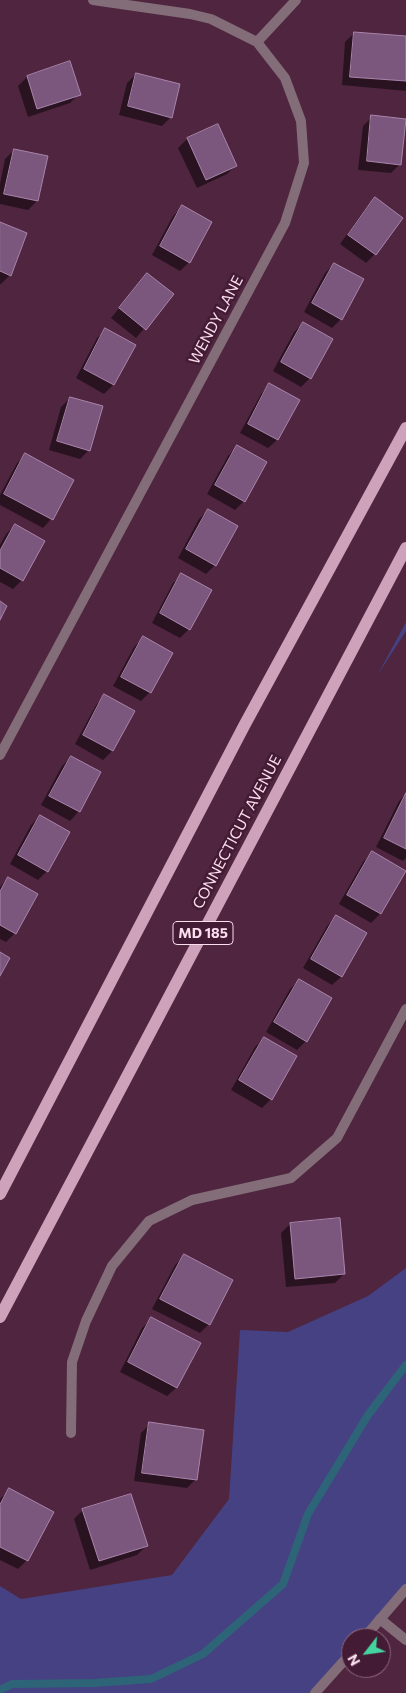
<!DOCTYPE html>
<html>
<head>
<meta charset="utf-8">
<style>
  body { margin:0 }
  #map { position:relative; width:406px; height:1693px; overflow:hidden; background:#4f253f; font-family:Commissioner,sans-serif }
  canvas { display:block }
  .north { position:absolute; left:341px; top:1628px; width:50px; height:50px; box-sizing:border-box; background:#441b34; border:1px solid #8d697e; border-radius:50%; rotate:240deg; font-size:14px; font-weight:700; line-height:20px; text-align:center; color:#fbdfee }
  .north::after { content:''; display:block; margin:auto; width:18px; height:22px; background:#44d49f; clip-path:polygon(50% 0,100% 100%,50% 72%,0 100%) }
</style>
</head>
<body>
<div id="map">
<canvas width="406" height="1693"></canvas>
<div class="north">N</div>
</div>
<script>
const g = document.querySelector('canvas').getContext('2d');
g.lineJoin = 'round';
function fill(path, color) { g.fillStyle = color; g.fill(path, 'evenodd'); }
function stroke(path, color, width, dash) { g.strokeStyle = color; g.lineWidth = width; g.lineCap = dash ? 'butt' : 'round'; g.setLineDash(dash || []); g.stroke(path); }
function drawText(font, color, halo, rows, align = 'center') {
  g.font = font + ' Commissioner,sans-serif'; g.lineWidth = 5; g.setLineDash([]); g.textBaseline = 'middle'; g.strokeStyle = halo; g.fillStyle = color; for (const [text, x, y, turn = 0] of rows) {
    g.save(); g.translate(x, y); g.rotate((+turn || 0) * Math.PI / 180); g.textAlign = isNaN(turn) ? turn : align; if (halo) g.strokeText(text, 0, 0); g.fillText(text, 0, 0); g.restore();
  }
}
fill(new Path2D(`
  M406 622V631L377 676Z
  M406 1268V1589L364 1638H351V1653L315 1693H0V1586L21 1599 172 1575 229 1499 240 1330 288 1332 368 1296Z`), '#464182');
fill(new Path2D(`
  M354 33 406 38V91L342 85 345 42Z
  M136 74 171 117 162 126 119 115 127 83Z
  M27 77 79 94 70 103 28 117 18 86Z
  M372 117 400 164 391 173 358 170 363 126Z
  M217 126 236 165 227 174 197 188 178 148 187 139Z
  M14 150 37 201 28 210 0 204V184L5 159Z
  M375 199 401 218 375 254 366 263 340 244 366 208Z
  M182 207 189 262 180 271 152 255 173 216Z
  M0 223 10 275 1 284H0Z
  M334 264 341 319 332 328 304 312 325 273Z
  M147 274 173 294 136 338 111 318Z
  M303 323 310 378 301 387 273 371 294 332Z
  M106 330 134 345 113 385 104 394 76 378 97 338Z
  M270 385 298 401 277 440 268 448 240 433 261 394Z
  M70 398 89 450 80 459 49 450 61 407Z
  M237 447 244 501 235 510 207 494 228 456Z
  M26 455 72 480 51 519 43 528 0 505V495L17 463Z
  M208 510 215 565 206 574 178 558 199 519Z
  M15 525 22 580 13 589 0 582V545L6 534Z
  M182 575 189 629 180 638 152 623 173 583Z
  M143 638 150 692 141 701 113 686 134 647Z
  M104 696 133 712 112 751 103 760 75 744 96 705Z
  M71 757 100 773 78 812 70 821 41 805 62 766Z
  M406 794V858L403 861 376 847 399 801Z
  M40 816 47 871 38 880 10 864 31 825Z
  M372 853 404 871 380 914 371 923 339 904 363 862Z
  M8 878 15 933 6 942 0 939V887Z
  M336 917 365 934 341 977 332 985 303 968 327 926Z
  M299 980 306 1041 297 1050 266 1032 290 989Z
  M264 1038 271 1099 262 1108 231 1090 255 1047Z
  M290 1224 344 1274 335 1283 286 1287 281 1233Z
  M184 1256 209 1324 200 1333 152 1309 175 1265Z
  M151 1319 176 1388 167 1396 120 1372 142 1328Z
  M150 1424 196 1479 187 1488 134 1481 141 1433Z
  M9 1490 52 1512 27 1560 18 1569 0 1560V1499Z
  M83 1510 146 1546 137 1555 90 1570 74 1519Z`), '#0007');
stroke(new Path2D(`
  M0 1690 12 1684 94 1683 151 1679 203 1654 283 1584 308 1514 368 1415 406 1365`), '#2e6477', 8);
const building = new Path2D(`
  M354 32 406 36V81L350 77Z
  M70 61 81 95 37 109 27 76Z
  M136 73 180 84 172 118 128 106Z
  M371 115 406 119 401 165 367 161Z
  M218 124 237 166 206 180 187 138Z
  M14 149 48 156 38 201 4 194Z
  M375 197 403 218 376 255 348 235Z
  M182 205 212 222 190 263 160 246Z
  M0 222 27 233 11 276 0 271Z
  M334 263 364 279 342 320 312 303Z
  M147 273 174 294 146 330 119 308Z
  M303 322 333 339 311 379 281 362Z
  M105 328 136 345 114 385 84 369Z
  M269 383 300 400 278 440 248 424Z
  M70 397 103 406 90 451 57 441Z
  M237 445 267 462 245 502 215 485Z
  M25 453 74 480 53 520 4 494Z
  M208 509 238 526 216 566 186 549Z
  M15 524 45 541 23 581 0 568V551Z
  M181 573 212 590 190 630 160 613Z
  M0 601 7 606 0 620Z
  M143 636 173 653 151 693 121 677Z
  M104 694 135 711 113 751 83 735Z
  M71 756 101 772 80 812 49 796Z
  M406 793V849L384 838Z
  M40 815 70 832 48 872 18 855Z
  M372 851 406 871 381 914 347 895Z
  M8 877 38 894 16 934 0 925V892Z
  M336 915 367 933 342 977 311 959Z
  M0 952 10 958 0 976Z
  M299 979 332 998 307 1042 274 1022Z
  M264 1037 297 1056 272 1100 239 1080Z
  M340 1218 345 1274 295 1279 290 1223Z
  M184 1254 233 1280 210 1325 160 1299Z
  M151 1317 201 1343 177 1388 128 1362Z
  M149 1422 204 1430 197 1480 142 1473Z
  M9 1488 54 1512 28 1561 0 1547V1505Z
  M131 1494 148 1546 99 1561 82 1509Z`);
fill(building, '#7b577d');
stroke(building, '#aa84ac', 1);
stroke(new Path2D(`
  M380 1619 406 1640`), '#836d78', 10);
stroke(new Path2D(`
  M257 42 296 0
  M0 755 285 223 304 163 301 121 285 78 257 42 211 19 190 14 93 0
  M71 1433 72 1362 86 1321 112 1266 149 1221 192 1200 291 1178 337 1138 406 1009
  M364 1638 406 1589
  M315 1693 351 1653`), '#836d78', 10);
stroke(new Path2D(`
  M0 1194 244 726 406 428
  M0 1317 406 548`), '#cea2ba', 12);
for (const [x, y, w] of [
  [203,933,60]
]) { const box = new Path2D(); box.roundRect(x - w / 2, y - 11.5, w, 23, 4); g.fillStyle = '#441b34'; g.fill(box); stroke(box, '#fbdfee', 1); }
drawText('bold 14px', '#fbdfee', null, [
  ["MD 185",203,933]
]);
drawText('15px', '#fbdfee', '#441b34', [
  ["WENDY LANE",216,320,-62],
  ["CONNECTICUT AVENUE",237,832,-62]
]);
</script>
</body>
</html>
